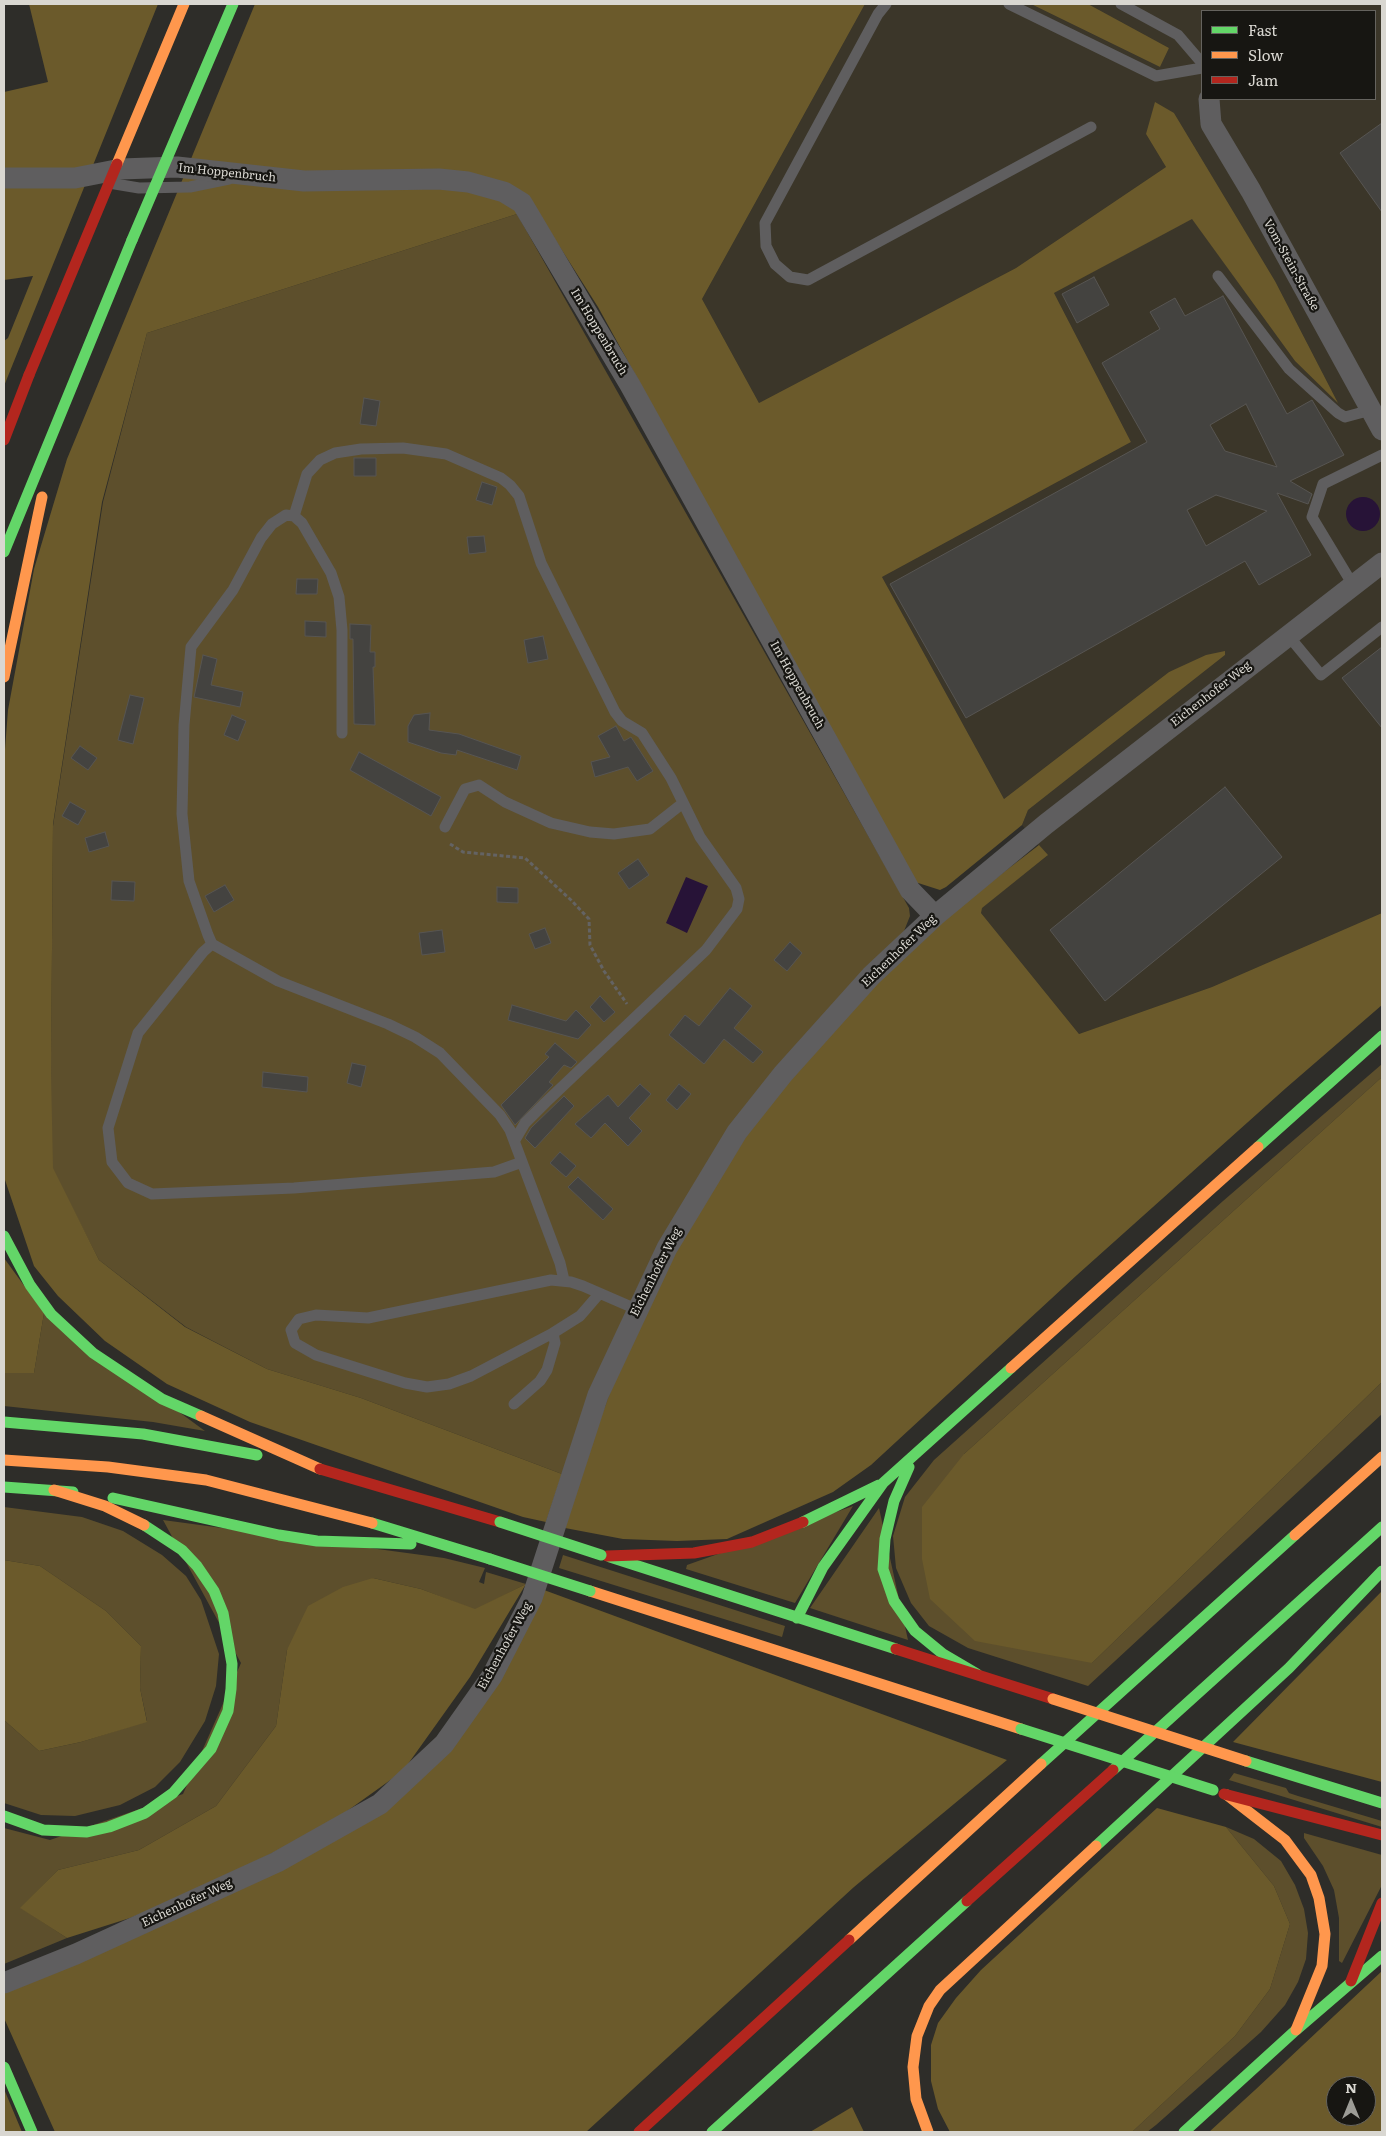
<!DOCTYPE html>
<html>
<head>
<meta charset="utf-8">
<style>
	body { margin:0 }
	#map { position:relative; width:1386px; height:2136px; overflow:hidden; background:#2e2d29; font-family:Literata,serif }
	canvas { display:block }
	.frame { position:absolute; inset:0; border:5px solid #d9d7d1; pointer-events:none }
	.legend { position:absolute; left:1201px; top:10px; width:175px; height:90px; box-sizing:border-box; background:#171612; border:1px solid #65635e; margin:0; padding:6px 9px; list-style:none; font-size:15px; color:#d9d7d1 }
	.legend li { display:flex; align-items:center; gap:10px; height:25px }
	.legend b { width:25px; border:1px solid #65635e }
	.north { position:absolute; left:1326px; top:2076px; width:50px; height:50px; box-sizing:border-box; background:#171612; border:1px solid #65635e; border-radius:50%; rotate:0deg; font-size:14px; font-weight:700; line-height:20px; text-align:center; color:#d9d7d1 }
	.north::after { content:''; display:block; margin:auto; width:18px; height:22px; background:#9d9c96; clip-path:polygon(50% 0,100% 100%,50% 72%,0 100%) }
</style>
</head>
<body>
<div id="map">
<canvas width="1386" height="2136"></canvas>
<div class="frame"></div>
<ul class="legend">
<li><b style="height:6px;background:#63d668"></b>Fast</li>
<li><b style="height:6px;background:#ff974d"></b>Slow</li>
<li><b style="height:6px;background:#b3261e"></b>Jam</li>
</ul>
<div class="north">N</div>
</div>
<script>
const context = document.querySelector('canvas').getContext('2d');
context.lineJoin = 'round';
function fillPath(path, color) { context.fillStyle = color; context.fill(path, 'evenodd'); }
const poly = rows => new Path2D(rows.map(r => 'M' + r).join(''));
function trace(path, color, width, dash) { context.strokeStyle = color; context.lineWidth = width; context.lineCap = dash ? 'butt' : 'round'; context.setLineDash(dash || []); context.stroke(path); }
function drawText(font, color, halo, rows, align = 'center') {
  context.font = font + ' Literata,serif'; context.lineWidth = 4.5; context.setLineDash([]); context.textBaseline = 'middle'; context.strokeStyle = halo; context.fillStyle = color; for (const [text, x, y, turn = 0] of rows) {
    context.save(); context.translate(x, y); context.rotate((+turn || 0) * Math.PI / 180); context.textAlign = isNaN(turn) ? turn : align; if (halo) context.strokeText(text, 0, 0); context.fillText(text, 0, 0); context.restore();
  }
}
fillPath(poly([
	[865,4,1031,4,1160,67,1169,48,1088,4,1382,4,1382,913,1212,987,1079,1034,981,913,981,908,1047,856,1022,825,1028,810,1225,655,1169,672,1004,799,882,577,1131,442,1054,293,1192,218,1295,361,1337,401,1275,281,1174,113,1146,134,1166,167,1016,268,759,403,702,299],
	[1202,11,1375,11,1375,99,1202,99]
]), '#3b3629');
fillPath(poly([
	[517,214,909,908,910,916,904,931,562,1474,361,1398,267,1369,186,1327,99,1260,50,1165,53,826,103,502,147,333],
	[1382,1064,1382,1077,964,1454,1092,1663,1382,1382,1382,1414,1088,1686,968,1648,929,1626,911,1603,896,1568,893,1536,905,1497,934,1460,1223,1201],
	[44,1313,205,1431,153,1422,4,1406,4,1373,34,1373],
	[853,1506,795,1603,686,1569,687,1565],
	[4,1507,82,1517,123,1531,162,1555,186,1576,201,1600,219,1654,216,1686,205,1721,180,1762,155,1787,120,1805,75,1816,41,1815,4,1803,4,1720,39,1751,81,1742,147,1721,140,1688,141,1646,106,1611,40,1566,4,1560],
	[879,1508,908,1640,810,1608],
	[163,1520,444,1558,485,1568,479,1582,484,1584,486,1572,526,1584,475,1610,421,1589,373,1578,287,1650,276,1726,216,1806,139,1850,58,1870,21,1908,67,1938,4,1964,4,1828,50,1840,183,1794,241,1663],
	[563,1555,785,1626,782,1637,559,1568],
	[1234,1773,1286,1788,1289,1793,1298,1796,1382,1821,1382,1827,1229,1780],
	[1226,1827,1254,1839,1281,1861,1295,1885,1304,1909,1308,1933,1306,1959,1298,1982,1285,2005,1261,2032,1156,2125,1147,2132,1132,2132,1235,2036,1270,1989,1290,1924,1274,1886],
	[1304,1833,1382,1855,1382,1885,1342,1963,1339,1961,1339,1918,1334,1890,1323,1866,1304,1838]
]), '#5d4f2c');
fillPath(poly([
	[29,4,158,4,4,386,4,341,8,338,33,276,4,280,4,92,48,82],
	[255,4,865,4,702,299,759,403,1016,268,1166,167,1146,134,1155,102,1174,113,1275,281,1338,403,1295,361,1192,219,1054,293,1131,442,882,577,1004,799,1169,672,1206,655,1225,651,1225,655,1028,810,1022,825,946,887,940,890,915,882,598,307,530,200,517,214,147,333,102,502,53,824,51,1074,53,1168,99,1260,185,1327,267,1369,361,1398,562,1474,546,1522,523,1517,250,1422,167,1384,105,1341,58,1296,34,1266,4,1177,4,762,8,710,34,569,67,459],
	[1031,4,1088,4,1169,48,1160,67],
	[1039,845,1048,855,982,908,981,913,1079,1034,1212,987,1382,913,1382,1005,1286,1088,1077,1275,871,1465,833,1492,727,1539,677,1541,623,1539,565,1528,600,1419,615,1381,674,1252,746,1137,773,1100,881,978,965,902],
	[1382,1077,1382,1382,1092,1663,975,1641,930,1599,922,1559,922,1507,964,1454],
	[4,1258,44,1313,34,1373,4,1373],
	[4,1560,40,1566,106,1611,141,1646,140,1688,147,1722,81,1742,39,1751,4,1720],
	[373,1578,421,1589,475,1609,526,1584,470,1677,403,1771,329,1824,202,1889,130,1918,67,1938,20,1908,58,1870,139,1850,216,1806,276,1726,287,1650,308,1606,343,1587],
	[544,1590,1007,1760,854,1887,586,2132,55,2132,4,2018,4,1991,386,1810],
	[1382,1591,1382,1782,1233,1742],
	[1157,1808,1226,1827,1274,1886,1290,1924,1270,1989,1235,2036,1132,2132,950,2132,938,2109,931,2081,931,2045,938,2023,956,1998,981,1970],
	[1382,1971,1382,2132,1209,2132,1255,2090],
	[1336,2086,1366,2086,1366,2116,1336,2116],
	[4,2089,22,2132,4,2132],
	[852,2107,864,2132,810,2132]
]), '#6b5a2b');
fillPath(poly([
	'1346 514a17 17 0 1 1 34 0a17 17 0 1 1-34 0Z',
	[686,877,708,886,687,933,666,923]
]), '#271337');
const building = poly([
	[1382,123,1382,212,1340,153,1382,123],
	[1094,277,1109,305,1077,323,1062,294,1094,277],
	[1223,296,1287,414,1312,400,1344,455,1290,481,1312,494,1308,504,1277,493,1311,555,1259,585,1245,561,966,718,890,584,1147,442,1102,363,1160,329,1150,312,1175,298,1185,316,1223,296],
	[1246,404,1277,467,1225,451,1210,425,1246,404],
	[1216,495,1267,511,1206,546,1187,510,1216,495],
	[364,398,380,401,376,426,360,424,364,398],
	[354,458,376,458,376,476,354,476,354,458],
	[482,482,497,487,492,505,476,500,482,482],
	[484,536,486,552,469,554,467,537,484,536],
	[297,579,318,579,317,594,296,594,297,579],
	[305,621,326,622,326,637,305,636,305,621],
	[350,624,371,625,370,652,375,652,375,667,373,667,375,725,354,724,353,639,350,639,350,624],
	[543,636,548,659,528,663,524,640,543,636],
	[1382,647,1382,728,1342,678,1382,647],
	[203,655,217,659,211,685,243,692,240,707,194,697,203,655],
	[130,695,144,698,133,744,118,740,130,695],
	[430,713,429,730,459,734,521,756,517,770,457,750,456,755,441,753,408,742,408,726,414,715,430,713],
	[232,715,246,721,238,741,224,735,232,715],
	[616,726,624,741,631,737,653,771,637,781,628,767,595,777,591,762,610,757,598,736,616,726],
	[80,746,97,758,88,770,71,758,80,746],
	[359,752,441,797,431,816,350,770,359,752],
	[1225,787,1282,857,1105,1001,1050,930,1225,787],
	[70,802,86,811,78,825,62,816,70,802],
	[105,832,109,846,89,852,85,838,105,832],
	[638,859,649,875,629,889,618,873,638,859],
	[112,881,135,882,134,901,111,900,112,881],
	[225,885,234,900,214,912,205,896,225,885],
	[497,887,518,888,518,903,497,902,497,887],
	[545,928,551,943,535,949,529,934,545,928],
	[442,930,445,952,422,955,419,933,442,930],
	[790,942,802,953,787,971,774,960,790,942],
	[730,988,752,1006,734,1028,763,1052,753,1063,724,1039,704,1064,669,1035,685,1015,699,1026,730,988],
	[600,996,615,1012,604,1022,590,1007,600,996],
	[512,1005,566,1021,576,1010,591,1025,578,1039,508,1020,512,1005],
	[555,1043,577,1062,571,1068,564,1065,549,1082,553,1085,515,1125,501,1105,549,1057,545,1054,555,1043],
	[352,1063,366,1066,361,1087,347,1083,352,1063],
	[263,1072,308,1077,307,1092,262,1087,263,1072],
	[640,1084,651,1094,629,1118,642,1131,628,1146,605,1123,591,1138,575,1124,608,1095,618,1107,640,1084],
	[679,1084,691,1094,677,1110,666,1100,679,1084],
	[564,1096,574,1106,535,1148,525,1138,531,1128,564,1096],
	[560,1152,576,1166,566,1177,550,1163,560,1152],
	[578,1177,613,1209,603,1220,568,1187,578,1177]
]);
fillPath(building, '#444340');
trace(building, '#575552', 1);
trace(poly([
	[450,844,463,852,525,858,571,900,589,919,590,945,604,971,627,1004]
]), '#646363', 3, [4, 2.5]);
trace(poly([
	[886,4,878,14,765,223,766,246,775,264,790,277,808,280,1091,127],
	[1009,4,1156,76,1202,68],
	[1121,4,1178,35,1202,63],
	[109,183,139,188,190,187,229,179],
	[1218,276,1289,369,1338,413,1345,417,1371,410],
	[294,516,307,474,320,460,335,453,361,449,403,448,446,454,501,478,510,485,519,496,541,563,615,712,622,721,642,733,671,778,700,837,736,888,739,899,737,909,706,950,545,1103,525,1123,515,1140],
	[1353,585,1312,517,1323,484,1382,455],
	[1287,634,1321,675,1382,627],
	[342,733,342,630,339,597,331,573,302,523,294,516,286,515,272,524,261,538,233,590,191,647,184,725,182,814,189,881,208,935,212,944,278,981,388,1024,415,1037,440,1053,500,1115,510,1130,560,1263,564,1280],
	[445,827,465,789,479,785,505,802,551,823,590,832,614,834,650,829,683,803],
	[212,944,203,952,138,1033,108,1128,112,1162,128,1183,152,1194,294,1188,494,1172,522,1162],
	[599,1294,580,1316,553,1333,471,1376,449,1384,427,1387,405,1383,316,1355,295,1343,291,1330,299,1319,316,1315,368,1318,551,1280,571,1282,583,1286,636,1309],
	[514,1404,540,1381,547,1370,555,1343,553,1333]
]), '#5f5e5f', 11);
trace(poly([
	[1209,99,1211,124,1251,191,1382,430],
	[4,178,75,178,121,169,177,167,304,181,439,179,468,182,504,192,522,203,630,385,910,890,935,916],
	[4,1983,76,1954,277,1862,380,1804,444,1744,492,1676,532,1598,598,1395,667,1248,737,1132,783,1074,871,976,935,916,1046,824,1382,563]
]), '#5f5e5f', 21);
trace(poly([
	[4,552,132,240],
	[1258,1147,1382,1036],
	[4,1236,30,1285,51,1314,93,1353,162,1399,201,1416],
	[4,1422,143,1434,257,1455],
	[909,1467,894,1501,885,1539,883,1569,894,1601,915,1631,943,1654,977,1674],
	[4,1487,73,1492],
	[113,1498,279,1535,317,1541,411,1544],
	[803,1522,879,1485],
	[372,1523,490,1559],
	[610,1557,896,1649],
	[797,1618,823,1567,883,1483,1011,1368],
	[1246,1761,1382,1803],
	[1041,1764,1295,1535],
	[1113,1770,1382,1527],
	[4,1816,43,1830,87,1832,109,1827,145,1813,173,1793,211,1749,228,1711,231,1689,232,1664,223,1613,214,1591,197,1566,182,1550,144,1525],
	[1096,1846,1289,1668,1382,1571],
	[4,2067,32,2132],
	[712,2132,967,1901],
	[1184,2132,1296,2030,1382,1956]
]), '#63d668', 11);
trace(poly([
	[4,677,42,497],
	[1011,1368,1258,1147],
	[201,1416,320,1469],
	[4,1460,108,1467,206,1480,372,1523],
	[54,1490,105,1506,144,1525],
	[1295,1535,1382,1457],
	[590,1591,1021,1729],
	[1227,1795,1285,1840,1311,1875,1319,1898,1325,1934,1322,1966,1296,2030],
	[849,1940,1041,1764],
	[928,2132,916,2099,913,2067,917,2036,929,2006,940,1990,1096,1846]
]), '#ff974d', 11);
trace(poly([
	[4,440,29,375],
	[320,1469,500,1522],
	[607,1556,694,1553,752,1542,803,1522],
	[896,1649,1053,1699],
	[1224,1794,1382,1835],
	[967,1901,1113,1770],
	[1351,1981,1382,1903],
	[639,2132,849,1940]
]), '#b3261e', 11);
trace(poly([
	[132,240,233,4],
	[500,1522,601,1555],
	[490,1559,590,1591],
	[1021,1729,1213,1790]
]), '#63d668', 11);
trace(poly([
	[117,164,184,4],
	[1053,1699,1246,1761]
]), '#ff974d', 11);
trace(poly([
	[29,375,117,164]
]), '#b3261e', 11);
drawText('12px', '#d9d7d1', '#171612', [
	["Im Hoppenbruch",227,173,6],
	["Vom-Stein-Straße",1291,265,61],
	["Im Hoppenbruch",599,332,59],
	["Im Hoppenbruch",797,685,61],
	["Eichenhofer Weg",1211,694,-38],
	["Eichenhofer Weg",899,951,-44],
	["Eichenhofer Weg",656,1272,-63],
	["Eichenhofer Weg",505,1646,-61],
	["Eichenhofer Weg",187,1903,-25]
]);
</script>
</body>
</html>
